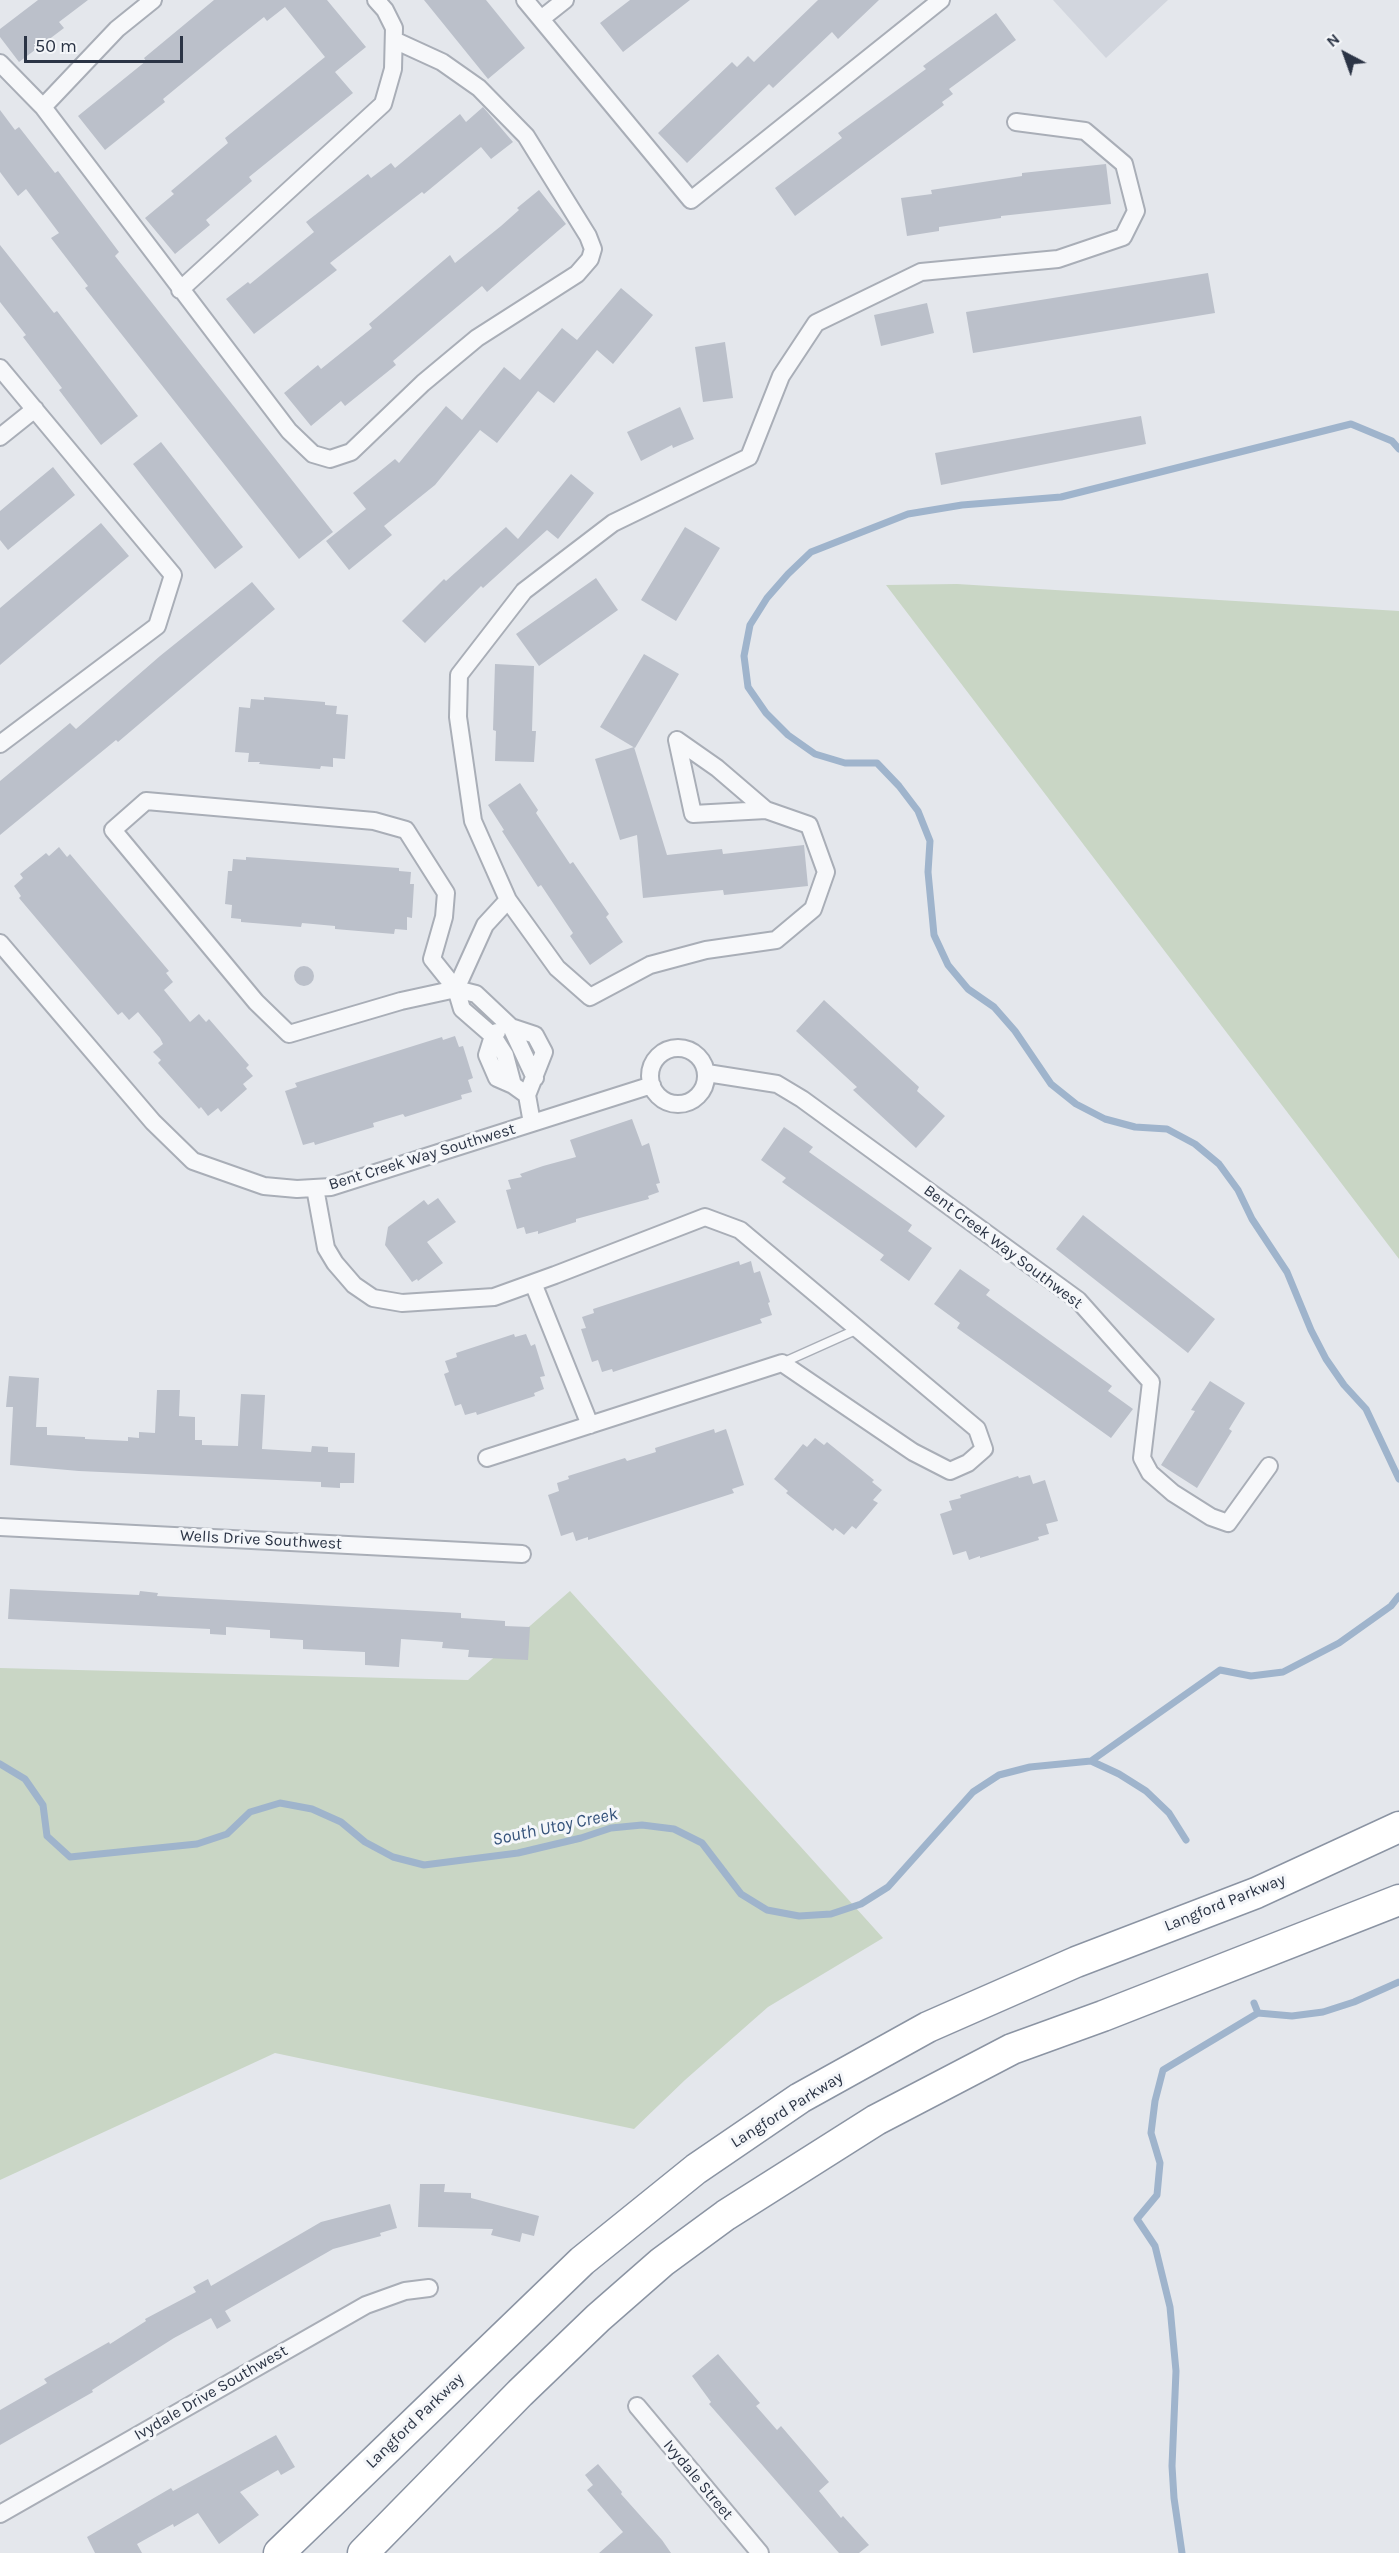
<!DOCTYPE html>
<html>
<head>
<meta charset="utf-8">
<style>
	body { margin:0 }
	#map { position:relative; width:1399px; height:2553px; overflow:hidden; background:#e4e7ec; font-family:Karla,sans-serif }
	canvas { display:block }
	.north { position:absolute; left:1315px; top:24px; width:60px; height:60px; -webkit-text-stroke:4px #f4f6f9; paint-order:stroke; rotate:319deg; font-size:16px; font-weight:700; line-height:24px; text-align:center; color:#2b3445 }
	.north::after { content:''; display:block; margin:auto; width:21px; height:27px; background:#2b3445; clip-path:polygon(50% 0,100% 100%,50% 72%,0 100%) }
	.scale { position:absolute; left:24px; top:36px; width:159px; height:27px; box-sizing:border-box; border:3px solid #2b3445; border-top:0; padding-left:8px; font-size:18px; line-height:21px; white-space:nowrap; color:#2b3445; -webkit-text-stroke:4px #f4f6f9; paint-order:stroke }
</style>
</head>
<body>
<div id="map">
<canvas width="1399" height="2553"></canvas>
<div class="north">N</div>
<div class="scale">50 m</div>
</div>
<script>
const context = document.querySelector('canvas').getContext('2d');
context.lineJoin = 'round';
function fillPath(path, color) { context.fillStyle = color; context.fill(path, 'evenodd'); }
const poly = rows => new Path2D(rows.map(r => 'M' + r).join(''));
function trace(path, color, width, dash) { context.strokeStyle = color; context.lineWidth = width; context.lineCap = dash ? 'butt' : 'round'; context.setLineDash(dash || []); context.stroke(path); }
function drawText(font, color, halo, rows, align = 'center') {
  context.font = font + ' Karla,sans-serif'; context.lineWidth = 6; context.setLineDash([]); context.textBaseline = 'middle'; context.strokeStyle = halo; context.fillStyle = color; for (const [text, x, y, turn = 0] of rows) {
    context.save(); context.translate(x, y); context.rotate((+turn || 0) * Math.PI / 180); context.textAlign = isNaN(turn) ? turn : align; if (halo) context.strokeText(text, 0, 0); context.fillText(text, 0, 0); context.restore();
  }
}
fillPath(poly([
	[1053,0,1168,0,1106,58]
]), '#d2d6de');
fillPath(poly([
	[957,584,1399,611,1399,1259,886,585],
	[570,1591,883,1938,768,2007,685,2080,634,2129,275,2053,0,2180,0,1668,468,1680]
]), '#c9d6c5');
trace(poly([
	[1399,449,1392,441,1351,424,1061,497,962,505,908,514,811,552,788,574,767,598,750,625,744,656,748,687,766,713,788,735,815,754,845,763,877,763,899,786,918,811,930,841,928,872,934,935,948,965,968,989,994,1007,1015,1031,1051,1084,1076,1104,1105,1119,1135,1127,1167,1129,1195,1144,1219,1164,1238,1190,1252,1219,1287,1272,1311,1330,1326,1359,1344,1385,1366,1409,1399,1479],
	[1091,1761,1220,1670,1251,1676,1283,1672,1339,1643,1391,1606,1399,1596],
	[0,1764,25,1779,43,1805,47,1836,70,1857,197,1844,227,1834,250,1812,280,1803,312,1809,341,1822,365,1842,393,1857,424,1865,518,1853,581,1838,611,1828,642,1825,674,1829,702,1843,741,1894,767,1910,799,1916,831,1914,861,1904,888,1887,973,1792,999,1775,1030,1767,1091,1761,1119,1774,1146,1791,1169,1813,1186,1840],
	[1254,2003,1258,2013],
	[1258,2013,1292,2016,1323,2012,1354,2002,1399,1982],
	[1182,2553,1174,2498,1172,2466,1176,2371,1170,2307,1155,2246,1137,2219,1157,2195,1160,2163,1151,2133,1155,2101,1163,2070,1258,2013]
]), '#9fb4cc', 7);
fillPath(poly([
	[38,0,88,0,59,22,64,28,19,62,0,37,0,29],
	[214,0,327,0,366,47,335,72,353,93,249,177,252,181,206,220,210,225,175,254,145,218,174,194,171,191,228,143,225,138,325,57,285,7,267,21,264,17,225,48,163,99,165,102,105,150,78,116,146,61,144,58],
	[424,0,486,0,525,48,488,79],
	[630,0,690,0,623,52,600,23],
	[818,0,879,0,838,39,832,32,773,88,769,84,687,163,658,133,732,62,737,67,748,56,754,62],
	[996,13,1016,40,949,89,953,94,942,102,944,105,795,216,775,188,842,138,838,133,926,69,923,66],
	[483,107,513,142,491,159,481,147,424,194,422,192,330,263,337,270,254,334,226,299,248,282,250,284,314,232,306,222,368,174,371,178,391,163,395,168,460,114,466,122],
	[0,110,15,130,19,127,55,173,58,171,119,252,115,256,333,532,299,559,85,288,88,286,51,238,59,233,26,189,18,196,0,172],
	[1106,164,1111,204,1001,216,1001,218,939,227,939,231,907,236,901,198,932,194,931,190,1022,176,1022,173],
	[539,190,566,224,487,292,482,286,439,322,393,361,396,365,345,406,341,401,311,426,284,393,318,365,321,369,372,328,369,324,450,255,455,263,501,226,519,210,517,208],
	[0,245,54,313,57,311,138,416,101,445,59,390,62,388,23,337,26,335,0,302],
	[1208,273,1215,313,973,353,966,312],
	[621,288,653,315,613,364,597,350,554,403,538,391,497,443,480,430,435,485,384,526,392,535,349,570,326,541,366,509,353,493,395,459,399,463,446,406,462,420,504,367,520,380,562,328,577,340],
	[927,303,934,333,881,346,874,315],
	[725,342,733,398,703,402,695,347],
	[680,407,694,439,673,448,672,445,641,461,627,432],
	[1141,416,1146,444,941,485,935,453],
	[161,442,243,547,215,569,133,464],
	[53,467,75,495,8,550,0,540,0,511],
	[571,474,594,493,558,539,547,530,483,588,481,586,425,643,402,621,444,579,446,581,506,527,518,539],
	[101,523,129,556,0,665,0,608],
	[685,527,720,548,676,621,641,600],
	[596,578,618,610,539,666,516,634],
	[252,582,275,609,118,742,116,740,0,835,0,781,70,723,76,729,160,656],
	[644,654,679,674,635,748,600,727],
	[495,664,534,666,532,731,536,731,534,762,495,761,496,731,493,730],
	[264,697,325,702,325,705,337,706,336,714,348,715,345,759,333,758,333,767,321,766,320,769,259,764,260,762,248,762,249,753,235,752,239,707,250,708,251,699,264,700],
	[634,747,667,855,722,849,723,854,804,845,808,886,724,895,723,890,643,898,637,835,620,840,595,759],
	[520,783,538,810,536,813,570,864,573,862,609,914,606,917,623,942,590,965,570,936,573,933,541,885,538,887,502,831,504,830,488,805],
	[59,847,67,857,70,854,169,971,166,973,173,982,164,990,190,1022,199,1014,206,1022,209,1019,249,1065,246,1068,253,1076,243,1084,247,1089,221,1112,218,1108,208,1116,201,1107,199,1109,158,1063,161,1060,153,1052,163,1044,160,1038,138,1012,129,1020,122,1012,118,1015,19,898,21,896,14,886,23,878,20,874,46,853,49,856],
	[246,857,399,868,399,871,411,872,410,884,414,884,412,918,407,917,407,930,395,929,394,934,335,929,335,926,302,923,301,927,241,922,241,919,231,918,232,905,225,904,228,871,232,871,233,859,246,860],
	'294 976a10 10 0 1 1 20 0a10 10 0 1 1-20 0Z',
	[824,1000,919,1087,917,1091,945,1116,916,1148,853,1090,857,1087,796,1031],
	[455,1036,459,1047,463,1046,473,1078,468,1080,472,1092,461,1095,462,1099,405,1117,403,1114,373,1123,374,1127,315,1145,314,1142,303,1145,285,1091,297,1087,295,1083,442,1037,443,1040],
	[632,1119,642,1146,649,1143,660,1183,656,1184,659,1192,648,1196,649,1199,576,1219,576,1222,538,1234,538,1231,526,1234,524,1227,517,1229,506,1190,511,1189,508,1180,522,1177,520,1174,543,1166,576,1157,570,1140],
	[784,1127,813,1147,809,1152,912,1225,908,1231,932,1248,909,1281,880,1260,884,1255,782,1182,786,1178,761,1160],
	[438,1198,456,1222,427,1242,443,1263,418,1281,417,1279,412,1282,385,1245,388,1227,424,1200,428,1205],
	[1083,1215,1215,1319,1188,1353,1056,1249],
	[739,1261,740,1265,751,1261,754,1273,760,1271,770,1302,768,1303,772,1315,760,1319,762,1323,613,1372,612,1369,602,1372,598,1360,592,1362,581,1329,586,1328,582,1317,594,1313,593,1309],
	[960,1269,990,1290,986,1295,1112,1386,1108,1391,1133,1409,1111,1438,957,1328,960,1323,934,1304],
	[514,1334,515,1337,526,1334,531,1346,535,1344,545,1376,540,1377,544,1389,534,1393,535,1396,477,1415,476,1412,465,1415,461,1404,455,1406,444,1374,449,1372,445,1361,457,1357,456,1353],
	[9,1376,39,1378,36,1427,47,1427,47,1435,85,1437,85,1439,128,1441,128,1437,139,1438,139,1432,155,1433,157,1390,180,1390,179,1416,195,1417,195,1440,202,1440,202,1445,238,1446,241,1394,265,1395,262,1449,311,1452,312,1446,328,1447,328,1452,355,1453,354,1483,340,1483,340,1488,321,1487,321,1482,79,1471,10,1465,13,1407,6,1407],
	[1210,1381,1245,1403,1229,1429,1232,1431,1197,1488,1161,1465,1195,1411,1191,1410],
	[714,1429,715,1433,726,1429,730,1441,744,1485,732,1489,734,1493,588,1540,588,1537,576,1541,573,1532,561,1536,548,1495,559,1491,557,1483,569,1479,568,1476,625,1458,627,1461,656,1452,655,1448],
	[815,1438,824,1445,827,1442,874,1480,872,1482,882,1490,873,1500,878,1503,856,1529,852,1526,844,1535,835,1528,833,1531,786,1493,788,1491,774,1479,803,1444,807,1447],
	[1030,1475,1033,1484,1045,1480,1058,1521,1046,1524,1049,1534,1038,1537,1039,1540,980,1558,980,1556,969,1560,966,1551,953,1555,940,1514,952,1510,949,1501,961,1498,960,1495,1018,1476,1019,1478],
	[10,1589,139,1595,140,1591,158,1593,157,1596,461,1613,461,1618,505,1621,505,1626,530,1627,528,1660,468,1657,469,1650,442,1648,443,1642,401,1639,399,1667,365,1665,365,1652,303,1649,303,1640,270,1638,270,1630,226,1627,226,1635,210,1634,210,1629,8,1619],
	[420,2184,445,2184,444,2192,471,2193,471,2198,539,2216,534,2236,522,2233,520,2242,491,2235,493,2229,418,2227],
	[390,2204,397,2228,380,2233,381,2236,333,2249,225,2311,231,2321,217,2329,211,2318,174,2338,92,2390,93,2392,0,2445,0,2410,47,2383,44,2379,109,2342,110,2344,146,2321,145,2319,196,2292,193,2287,208,2279,211,2286,321,2222],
	[718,2354,760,2403,756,2406,777,2430,781,2426,829,2482,819,2491,841,2518,843,2516,869,2545,859,2553,839,2553,709,2404,711,2402,692,2376],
	[276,2435,295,2467,281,2475,278,2470,240,2492,259,2515,219,2544,198,2513,174,2527,173,2524,137,2544,142,2553,95,2553,87,2537,171,2488,173,2491],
	[598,2464,622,2492,621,2494,662,2540,671,2553,599,2553,623,2532,587,2490,593,2485,585,2475]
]), '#bbc0ca');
const service = poly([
	[782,1363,858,1329]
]);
const minor = poly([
	[525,0,691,200,941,0],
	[541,19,565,0],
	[0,63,43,107,289,431,313,454,330,459,351,452,423,383,477,338,577,274,590,259,593,249,588,236,526,136,479,88,442,62,394,40],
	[43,107,117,29,153,0],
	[180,290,383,104,393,69,394,28,385,10,376,0],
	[0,368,173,575,157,626,0,744],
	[0,437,35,409],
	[677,740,717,768,766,810],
	[508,900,557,968,590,997,650,965,706,950,776,940,813,909,826,872,809,825,766,810,693,814,677,740],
	[0,943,153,1122,193,1161,264,1186,297,1189,331,1187,652,1085],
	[456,989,485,925,508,900,473,821,458,717,459,675,524,591,613,523,749,457,781,376,816,323,921,272,1058,259,1123,237,1136,211,1124,164,1085,131,1016,122],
	[511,1027,535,1078],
	[497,1032,493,1036,505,1055,513,1085],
	'650 1076a28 28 0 1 1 56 0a28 28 0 1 1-56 0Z',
	[707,1073,777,1084,802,1099,1078,1300,1151,1382,1142,1458,1150,1473,1173,1493,1211,1517,1228,1523,1269,1466],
	[527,1095,513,1085,497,1078,487,1055,493,1036,462,1009,456,989,432,959,444,917,446,893,406,830,374,821,146,801,113,830,256,1002,289,1034,401,1001,456,989,476,994,511,1027,535,1035,544,1052,527,1095,532,1123],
	[315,1188,326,1248,335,1263,354,1285,373,1298,402,1303,494,1297,555,1275,705,1217,740,1230,977,1429,984,1449,968,1463,950,1471,913,1452,782,1363,487,1458],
	[533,1283,590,1425],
	[0,1527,522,1554],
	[637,2406,760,2553],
	[0,2514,366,2305,405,2291,429,2288]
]);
const motorway = poly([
	[279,2553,582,2261,696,2169,800,2098,928,2027,1076,1962,1256,1893,1399,1827],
	[363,2553,520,2393,598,2318,662,2262,726,2215,876,2120,1012,2049,1103,2016,1399,1900]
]);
trace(service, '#a9aeb7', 11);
trace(minor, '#a9aeb7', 20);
trace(motorway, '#8b94a3', 33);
trace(service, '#f7f8fa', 8);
trace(minor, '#f7f8fa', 16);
trace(motorway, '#fff', 30);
drawText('16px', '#2b3445', '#f4f6f9', [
	["Bent Creek Way Southwest",422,1157,-17],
	["Bent Creek Way Southwest",1003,1247,37],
	["Wells Drive Southwest",261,1540,3],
	["Langford Parkway",1225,1903,-22],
	["Langford Parkway",787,2110,-32],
	["Ivydale Drive Southwest",211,2393,-30],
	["Langford Parkway",415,2421,-44],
	["Ivydale Street",698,2480,50]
]);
drawText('italic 18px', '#34527a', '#f4f6f9', [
	["South Utoy Creek",555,1827,-12]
]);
</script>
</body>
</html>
